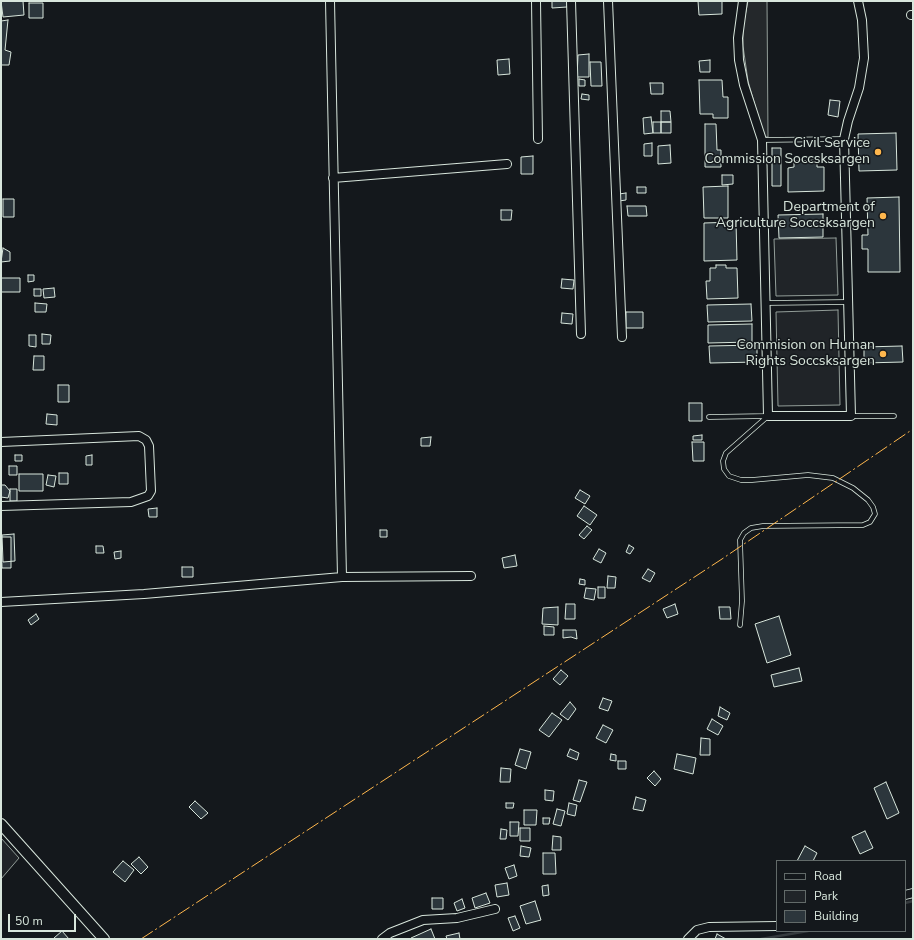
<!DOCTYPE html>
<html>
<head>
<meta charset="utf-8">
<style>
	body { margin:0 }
	#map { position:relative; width:914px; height:940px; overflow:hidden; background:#14181c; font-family:"Nunito Sans",sans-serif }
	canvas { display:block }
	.frame { position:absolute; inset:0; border:2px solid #d8e6dc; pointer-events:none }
	.legend { position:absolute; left:776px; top:860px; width:130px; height:72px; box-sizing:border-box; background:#14181c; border:1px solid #626a69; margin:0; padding:5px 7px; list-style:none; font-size:12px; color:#d8e6dc }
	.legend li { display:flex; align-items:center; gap:8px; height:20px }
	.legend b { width:20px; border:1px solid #626a69 }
	.scale { position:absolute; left:8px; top:914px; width:68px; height:18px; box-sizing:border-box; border:2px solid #d8e6dc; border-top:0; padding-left:5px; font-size:12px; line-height:14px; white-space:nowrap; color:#d8e6dc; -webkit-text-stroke:3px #14181c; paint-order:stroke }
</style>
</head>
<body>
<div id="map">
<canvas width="914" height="940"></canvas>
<div class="frame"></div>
<ul class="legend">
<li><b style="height:5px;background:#14181c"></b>Road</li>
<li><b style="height:11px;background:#202428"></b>Park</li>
<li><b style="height:11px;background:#2c363c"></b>Building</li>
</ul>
<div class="scale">50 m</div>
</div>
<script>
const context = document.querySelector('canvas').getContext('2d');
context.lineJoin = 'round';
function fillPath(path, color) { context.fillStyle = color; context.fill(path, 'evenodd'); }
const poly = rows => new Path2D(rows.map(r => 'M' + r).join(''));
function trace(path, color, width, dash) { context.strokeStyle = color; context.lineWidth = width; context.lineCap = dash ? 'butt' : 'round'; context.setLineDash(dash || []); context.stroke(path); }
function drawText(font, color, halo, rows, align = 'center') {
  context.font = font + ' "Nunito Sans",sans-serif'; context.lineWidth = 3; context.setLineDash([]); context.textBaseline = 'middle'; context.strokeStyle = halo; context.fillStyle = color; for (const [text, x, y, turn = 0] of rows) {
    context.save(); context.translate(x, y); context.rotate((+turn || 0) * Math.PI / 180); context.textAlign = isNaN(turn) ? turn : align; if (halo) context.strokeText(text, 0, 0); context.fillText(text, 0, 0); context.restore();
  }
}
const green = poly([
	[836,238,838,295,776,296,774,239,836,238],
	[838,310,840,405,778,406,776,312,838,310],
	[1,838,19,858,1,879,1,838]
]);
fillPath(green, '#202428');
trace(green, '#939e99', 1);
const parking = poly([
	[748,1,767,1,768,137,764,137,748,81,743,46,743,26,748,1]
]);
fillPath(parking, '#24282b');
trace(parking, '#939e99', 1);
trace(poly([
	[905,903,913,901],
	[761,939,808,931]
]), '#363b3e', 2.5);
const building = poly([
	[1,1,23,1,24,15,3,17,1,1],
	[552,1,567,1,567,7,552,8,552,1],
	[698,1,722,1,722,14,699,15,698,1],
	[29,3,43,3,43,18,29,18,29,3],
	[8,20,5,50,11,52,9,65,1,65,1,21,8,20],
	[589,54,589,77,577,77,578,55,589,54],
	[509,59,510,74,498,75,497,60,509,59],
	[710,60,710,72,700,72,699,61,710,60],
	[590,62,601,62,602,86,591,86,590,62],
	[579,79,585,80,585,86,579,86,579,79],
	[699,80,722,80,723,97,728,97,728,118,713,118,713,114,700,114,699,80],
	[650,83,663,83,663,94,651,94,650,83],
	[582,94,589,95,589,100,581,99,582,94],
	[830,100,840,101,838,117,828,115,830,100],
	[661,111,670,111,671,122,661,122,661,111],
	[651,117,653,133,644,134,643,118,651,117],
	[653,122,661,122,661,133,653,133,653,122],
	[661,122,671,122,671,133,661,133,661,122],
	[705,124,716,124,717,150,721,150,721,167,705,167,705,124],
	[896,133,897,170,859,171,858,134,896,133],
	[652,143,652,156,644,156,644,144,652,143],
	[670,145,671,163,658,164,658,146,670,145],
	[772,148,781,148,781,186,772,186,772,148],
	[533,156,533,174,521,174,521,157,533,156],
	[817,160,817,167,824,167,824,191,788,192,788,168,794,167,794,161,817,160],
	[722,175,733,175,733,184,722,185,722,175],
	[728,186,728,218,704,218,703,187,728,186],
	[637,187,646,187,646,193,637,193,637,187],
	[626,193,626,200,619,201,619,194,626,193],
	[899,197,900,272,868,272,868,249,862,249,862,235,868,235,867,198,899,197],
	[3,199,14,199,14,217,3,217,3,199],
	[627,206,646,206,647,216,628,216,627,206],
	[501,210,512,210,511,220,501,220,501,210],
	[823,214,823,237,779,238,778,215,823,214],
	[736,222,737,260,704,261,704,223,736,222],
	[3,248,10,252,10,261,1,262,3,248],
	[716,265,726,265,726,268,737,268,738,298,707,299,706,281,710,281,710,268,716,268,716,265],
	[28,275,34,275,34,281,28,282,28,275],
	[1,278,20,278,20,292,1,292,1,278],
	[562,279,574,280,573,289,561,288,562,279],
	[54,288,55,297,44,298,43,289,54,288],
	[34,289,41,289,41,296,34,296,34,289],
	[35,303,47,304,46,312,35,312,35,303],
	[751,304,752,321,708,322,707,305,751,304],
	[626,312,643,312,643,328,626,328,626,312],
	[562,313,573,314,572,324,561,323,562,313],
	[752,324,752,342,708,343,708,325,752,324],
	[42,334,51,335,50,344,42,344,42,334],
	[29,335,36,335,36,347,29,346,29,335],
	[757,345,757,362,710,363,709,346,757,345],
	[902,346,903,362,864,363,864,347,902,346],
	[34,356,44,356,44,370,33,370,34,356],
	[58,385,69,385,69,402,58,402,58,385],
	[689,403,702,403,702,421,689,421,689,403],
	[47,414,57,415,57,425,46,424,47,414],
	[702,435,702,440,693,440,693,436,702,435],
	[431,437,430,446,421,446,421,438,431,437],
	[692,442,704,442,704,461,693,461,692,442],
	[15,455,22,455,22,461,15,461,15,455],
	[92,455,92,465,86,465,86,456,92,455],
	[9,466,17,466,17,475,9,475,9,466],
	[59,473,68,473,68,484,59,484,59,473],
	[19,474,43,474,43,491,19,491,19,474],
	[48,475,56,476,54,487,46,485,48,475],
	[1,485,5,485,10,491,8,498,1,497,1,485],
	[10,489,17,489,17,501,10,501,10,489],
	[580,490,590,496,585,504,575,498,580,490],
	[584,506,597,515,590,525,577,516,584,506],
	[157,508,157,517,149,517,148,509,157,508],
	[587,526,592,530,584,539,579,535,587,526],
	[380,530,387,530,387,537,380,537,380,530],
	[14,534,15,561,3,562,2,535,14,534],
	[1,537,11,537,11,568,2,568,1,537],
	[629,545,634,548,630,554,626,552,629,545],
	[96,546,103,546,104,553,96,553,96,546],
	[599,549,606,553,601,563,593,559,599,549],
	[121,551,121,558,115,559,114,552,121,551],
	[515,555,517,566,504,568,502,558,515,555],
	[182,567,193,567,193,577,182,577,182,567],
	[648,569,655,573,650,582,642,578,648,569],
	[608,576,616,577,615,588,607,588,608,576],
	[580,579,585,580,585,585,579,584,580,579],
	[598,587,605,587,605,598,598,598,598,587],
	[586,588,596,589,594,600,584,598,586,588],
	[566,604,575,604,575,619,565,619,566,604],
	[675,604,678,614,667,618,663,609,675,604],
	[558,607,558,625,542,624,543,608,558,607],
	[719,607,730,607,731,619,720,619,719,607],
	[36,614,39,619,31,625,28,620,36,614],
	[779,616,791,655,767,663,755,624,779,616],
	[544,626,554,627,554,635,544,635,544,626],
	[563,630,576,630,577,639,571,637,563,638,563,630],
	[799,668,802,681,774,687,771,675,799,668],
	[561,670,568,676,560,685,553,679,561,670],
	[603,698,612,701,608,711,599,708,603,698],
	[570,702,576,709,568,720,560,714,570,702],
	[720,707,730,713,727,720,718,716,720,707],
	[552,713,562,720,549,737,539,730,552,713],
	[712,719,723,726,718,735,707,729,712,719],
	[603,725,613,730,606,743,596,738,603,725],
	[701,738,710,739,710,755,700,755,701,738],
	[520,749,531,752,526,769,515,765,520,749],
	[570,749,579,753,577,760,567,756,570,749],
	[611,754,616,755,616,761,610,760,611,754],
	[677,754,696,758,693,774,674,769,677,754],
	[618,761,626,761,626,769,618,769,618,761],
	[501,768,511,769,510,782,500,782,501,768],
	[654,771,661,779,655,786,647,778,654,771],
	[579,780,587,782,580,802,573,800,579,780],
	[886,782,899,813,887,819,874,788,886,782],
	[545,790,554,791,553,801,545,800,545,790],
	[636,797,646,800,643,811,633,809,636,797],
	[195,801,208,813,201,819,189,807,195,801],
	[506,803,514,803,513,808,506,808,506,803],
	[569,803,577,805,575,816,567,814,569,803],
	[557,809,565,811,561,826,553,824,557,809],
	[524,810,537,810,536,825,524,825,524,810],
	[543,818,550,818,549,824,543,824,543,818],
	[510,822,519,822,518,836,510,836,510,822],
	[520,828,530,828,530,841,520,841,520,828],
	[501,829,507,830,506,839,500,839,501,829],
	[865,831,873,848,860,854,852,837,865,831],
	[553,836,561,837,561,850,552,850,553,836],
	[521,846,531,848,529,857,520,856,521,846],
	[805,846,817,853,813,861,797,861,805,846],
	[543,853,555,853,556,874,543,874,543,853],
	[139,857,148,867,141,874,131,864,139,857],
	[123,861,134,870,125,882,113,872,123,861],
	[514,865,517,876,509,879,505,868,514,865],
	[507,883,509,895,497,897,495,885,507,883],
	[548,885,549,895,543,896,542,886,548,885],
	[486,893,490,903,475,908,472,898,486,893],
	[432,898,443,898,443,909,432,909,432,898],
	[462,899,465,908,457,911,454,903,462,899],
	[535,901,541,920,526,924,520,906,535,901],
	[515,916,520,928,513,931,508,918,515,916],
	[431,929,435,939,412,939,411,938,431,929],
	[62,931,69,939,54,939,54,938,62,931],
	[459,933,460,939,447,939,446,936,459,933],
	[717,934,726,939,715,939,717,934]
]);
fillPath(building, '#2c363c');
trace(building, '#d8e6dc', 1);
const service = poly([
	[762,140,844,139],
	[765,303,848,302],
	[851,416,894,416],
	[709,417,768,416],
	[740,625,742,601,740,540,744,533,751,528,763,526,863,525,870,522,875,514,873,507,868,500,853,488,833,478,808,475,752,480,741,480,729,476,724,469,723,461,726,453,768,416]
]);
const minor = poly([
	[330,1,342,577],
	[536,1,538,139],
	[571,1,581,334],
	[608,1,622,337],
	[743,1,738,38,739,60,744,85,762,140,768,416,851,416,844,139,848,121,859,88,864,58,862,20,858,1],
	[911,15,913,15],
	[333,178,507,164],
	[1,442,139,436,146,440,149,446,151,491,148,496,131,502,1,506],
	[1,602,144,594,342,577,471,576],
	[905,895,913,893],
	[382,939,390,933,423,920,457,918,495,909],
	[688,939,697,930,709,927,777,926]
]);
const tertiary = poly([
	[1,824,104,939]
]);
trace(service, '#d8e6dc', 5.5);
trace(minor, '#d8e6dc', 10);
trace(tertiary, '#d8e6dc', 12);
trace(service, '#14181c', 4);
trace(minor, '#14181c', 8);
trace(tertiary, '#14181c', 10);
trace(poly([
	[141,939,722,559,913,429]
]), '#ffb74d', 1, [14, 3, 2, 3]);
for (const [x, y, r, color] of [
	[878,152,4,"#ffb74d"],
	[883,216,4,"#ffb74d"],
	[883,354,4,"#ffb74d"]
]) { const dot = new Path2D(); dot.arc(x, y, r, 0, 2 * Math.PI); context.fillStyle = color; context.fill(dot); trace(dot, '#14181c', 1.5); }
drawText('14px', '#d8e6dc', '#14181c', [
	["Civil Service",870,144],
	["Commission Soccsksargen",870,160],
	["Department of",875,208],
	["Agriculture Soccsksargen",875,224],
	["Commision on Human",875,346],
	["Rights Soccsksargen",875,362]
], 'right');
</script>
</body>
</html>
